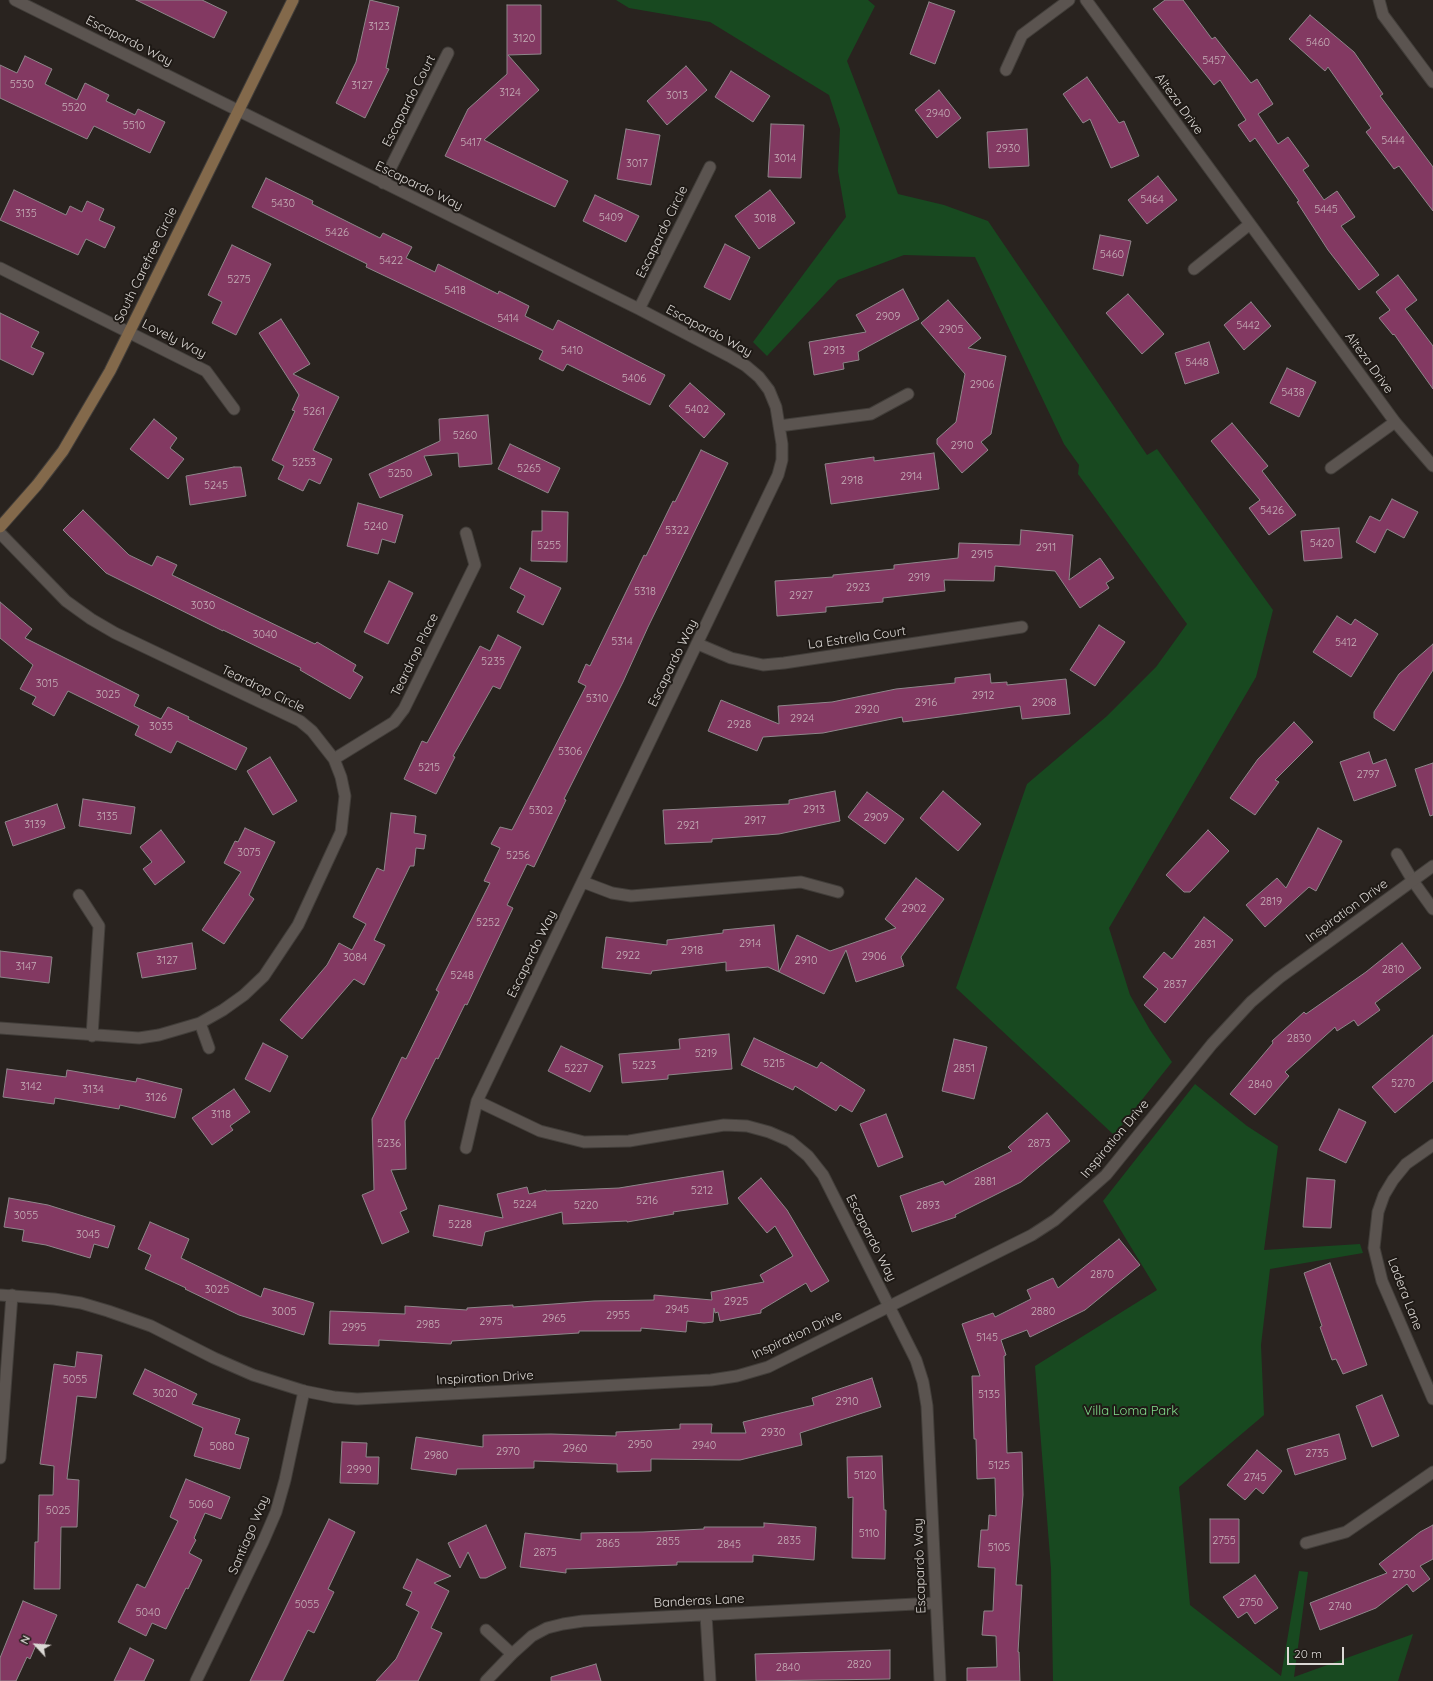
<!DOCTYPE html>
<html>
<head>
<meta charset="utf-8">
<style>
	body { margin:0 }
	#map { position:relative; width:1433px; height:1681px; overflow:hidden; background:#29231f; font-family:Quicksand,sans-serif }
	canvas { display:block }
	.north { position:absolute; left:16px; top:1625px; width:40px; height:40px; -webkit-text-stroke:3px #1f1a16; paint-order:stroke; rotate:296deg; font-size:11px; font-weight:700; line-height:16px; text-align:center; color:#dcd8d5 }
	.north::after { content:''; display:block; margin:auto; width:14px; height:18px; background:#dcd8d5; clip-path:polygon(50% 0,100% 100%,50% 72%,0 100%) }
	.scale { position:absolute; left:1287px; top:1647px; width:57px; height:18px; box-sizing:border-box; border:2px solid #dcd8d5; border-top:0; padding-left:5px; font-size:12px; line-height:14px; white-space:nowrap; color:#dcd8d5; -webkit-text-stroke:3px #1f1a16; paint-order:stroke }
</style>
</head>
<body>
<div id="map">
<canvas width="1433" height="1681"></canvas>
<div class="north">N</div>
<div class="scale">20 m</div>
</div>
<script>
const context = document.querySelector('canvas').getContext('2d');
context.lineJoin = 'round';
function fillPath(path, color) { context.fillStyle = color; context.fill(path, 'evenodd'); }
const poly = rows => new Path2D(rows.map(r => 'M' + r).join(''));
function trace(path, color, width, dash) { context.strokeStyle = color; context.lineWidth = width; context.lineCap = dash ? 'butt' : 'round'; context.setLineDash(dash || []); context.stroke(path); }
function drawText(font, color, halo, rows, align = 'center') {
  context.font = font + ' Quicksand,sans-serif'; context.lineWidth = 4; context.setLineDash([]); context.textBaseline = 'middle'; context.strokeStyle = halo; context.fillStyle = color; for (const [text, x, y, turn = 0] of rows) {
    context.save(); context.translate(x, y); context.rotate((+turn || 0) * Math.PI / 180); context.textAlign = isNaN(turn) ? turn : align; if (halo) context.strokeText(text, 0, 0); context.fillText(text, 0, 0); context.restore();
  }
}
fillPath(poly([
	[616,0,868,0,875,6,847,61,898,194,944,205,988,221,1147,455,1157,449,1273,610,1256,677,1109,928,1130,995,1150,1030,1172,1062,1114,1135,956,988,1027,784,1107,716,1156,667,1187,624,1078,474,1079,465,1064,444,975,257,904,255,838,280,767,356,753,342,846,217,838,171,840,129,829,95,710,22,629,8],
	[1195,1084,1247,1126,1278,1146,1264,1250,1360,1244,1363,1253,1270,1269,1261,1345,1264,1415,1179,1487,1190,1605,1281,1676,1299,1571,1308,1572,1294,1677,1413,1634,1398,1681,1053,1681,1051,1569,1035,1366,1157,1290,1103,1201]
]), '#184920');
const building = poly([
	[136,0,202,0,227,12,214,38,136,0],
	[370,0,399,7,386,68,389,69,365,118,336,103,356,62,370,0],
	[1165,0,1183,0,1212,39,1215,37,1251,83,1257,79,1273,104,1258,114,1278,144,1288,137,1309,166,1303,170,1324,200,1337,191,1355,217,1341,226,1379,275,1359,290,1328,250,1297,202,1299,201,1255,138,1250,142,1238,125,1246,120,1220,80,1214,85,1153,9,1165,0],
	[929,2,955,11,935,64,910,54,929,2],
	[507,5,541,5,541,54,508,55,539,90,484,140,568,181,555,207,445,156,468,109,507,74,507,5],
	[1310,15,1354,52,1383,94,1380,96,1433,167,1433,211,1399,166,1394,169,1366,132,1371,128,1328,67,1325,71,1289,39,1310,15],
	[25,56,52,69,45,84,77,100,85,83,109,95,106,101,135,115,138,109,165,122,150,153,94,126,87,139,0,98,0,65,17,73,25,56],
	[686,66,707,90,667,125,647,101,686,66],
	[731,71,770,96,753,122,715,97,731,71],
	[1087,77,1119,123,1124,121,1139,156,1111,168,1090,119,1083,123,1063,94,1087,77],
	[939,90,961,118,937,138,915,110,939,90],
	[771,124,804,125,801,178,768,177,771,124],
	[626,129,660,135,651,185,617,179,626,129],
	[1027,129,1029,166,989,168,987,132,1027,129],
	[1158,176,1177,200,1147,224,1128,200,1158,176],
	[266,178,313,201,312,204,380,238,383,233,412,247,406,258,435,272,438,264,498,294,499,291,529,306,525,316,553,330,558,320,665,375,650,405,567,364,563,371,539,359,543,351,366,267,367,264,252,207,266,178],
	[14,190,66,215,70,206,82,212,87,201,104,209,99,220,115,227,105,248,86,239,78,255,0,220,14,190],
	[770,190,795,223,759,249,735,216,770,190],
	[595,195,639,216,626,242,583,221,595,195],
	[1100,235,1131,241,1123,276,1093,269,1100,235],
	[725,244,750,257,730,300,704,287,725,244],
	[232,245,271,264,236,335,212,323,222,302,208,295,232,245],
	[1398,275,1417,300,1405,309,1433,346,1433,389,1394,334,1393,335,1379,318,1390,310,1376,292,1398,275],
	[903,289,919,319,858,352,859,360,843,363,844,369,814,375,809,342,866,332,856,315,903,289],
	[1128,294,1164,334,1142,354,1106,313,1128,294],
	[948,300,981,338,968,348,1006,356,991,434,981,442,988,450,962,473,937,444,937,439,956,422,965,374,921,323,948,300],
	[1251,302,1271,326,1244,350,1224,325,1251,302],
	[0,313,39,332,31,347,44,353,33,375,0,359,0,313],
	[281,319,310,364,293,374,339,397,313,450,332,459,320,484,309,479,303,491,278,479,284,466,272,460,295,411,292,410,299,395,259,333,281,319],
	[1209,342,1219,373,1185,384,1175,353,1209,342],
	[1287,368,1316,382,1299,417,1270,403,1287,368],
	[690,383,725,414,704,438,669,406,690,383],
	[488,415,492,464,459,467,458,453,424,456,432,475,380,498,369,474,440,441,439,419,488,415],
	[154,419,177,438,170,448,184,459,168,479,130,449,154,419],
	[1232,423,1268,466,1262,471,1296,515,1269,535,1249,508,1260,500,1211,441,1232,423],
	[510,444,560,468,548,493,498,469,510,444],
	[701,450,728,463,648,627,623,682,564,799,566,800,534,867,527,864,507,905,513,908,467,1005,465,1004,438,1059,436,1058,405,1121,406,1169,391,1170,407,1209,400,1212,409,1232,382,1244,362,1195,374,1190,372,1119,402,1057,406,1059,439,992,436,990,490,883,484,881,500,848,491,844,500,827,512,830,586,686,578,682,586,664,590,666,644,555,646,556,673,501,675,502,701,450],
	[934,453,939,489,831,504,825,464,874,457,874,461,934,453],
	[234,467,241,467,246,496,190,505,186,476,234,467],
	[1392,499,1418,512,1404,538,1387,529,1375,553,1356,542,1370,516,1380,521,1392,499],
	[358,503,403,515,395,543,382,539,378,554,347,546,358,503],
	[83,510,129,555,152,566,157,556,177,565,172,575,315,644,317,642,356,665,353,671,363,677,350,699,300,670,301,668,223,630,223,631,106,573,63,530,83,510],
	[542,511,568,512,567,562,531,561,532,531,542,531,542,511],
	[1339,528,1342,558,1304,561,1301,531,1339,528],
	[1021,530,1073,535,1069,580,1100,558,1114,578,1106,583,1109,588,1080,608,1055,571,995,566,994,581,944,580,945,591,883,598,883,602,826,607,826,612,777,616,775,581,833,577,833,575,894,569,894,565,958,558,959,543,1020,545,1021,530],
	[520,568,561,588,543,625,517,612,525,596,510,588,520,568],
	[389,581,413,593,388,644,364,632,389,581],
	[0,602,32,629,25,638,139,695,134,706,161,719,168,707,189,717,188,719,247,748,236,770,177,741,171,753,135,735,139,726,68,691,54,716,32,704,36,697,20,689,33,665,0,638,0,602],
	[1337,616,1351,625,1355,619,1378,634,1351,677,1313,652,1337,616],
	[1099,625,1125,642,1095,686,1070,670,1099,625],
	[498,635,521,647,500,689,493,686,453,756,455,757,436,794,404,779,422,741,427,743,480,646,490,651,498,635],
	[1433,644,1433,670,1394,731,1374,718,1374,712,1399,674,1433,644],
	[990,674,991,683,1007,682,1007,685,1066,679,1070,714,1022,719,1020,706,903,722,902,717,823,733,763,737,757,751,708,731,721,700,779,724,778,706,832,702,896,689,955,683,955,678,990,674],
	[1294,722,1313,742,1275,780,1279,782,1255,815,1230,798,1258,759,1294,722],
	[1369,752,1373,764,1386,759,1396,786,1354,801,1340,762,1369,752],
	[270,757,297,801,273,815,247,771,270,757],
	[1433,763,1433,815,1430,816,1415,769,1433,763],
	[835,791,840,821,779,834,712,839,712,842,665,844,663,810,789,804,789,800,835,791],
	[943,791,981,824,958,851,920,818,943,791],
	[867,792,904,819,885,844,848,817,867,792],
	[83,799,135,807,131,834,79,826,83,799],
	[57,804,65,828,13,846,5,822,57,804],
	[391,813,416,816,414,833,426,835,424,849,416,848,414,866,410,866,374,940,385,945,364,985,354,979,302,1039,280,1020,327,965,339,943,352,950,366,924,353,917,377,868,384,871,391,813],
	[245,828,275,842,249,895,254,899,224,944,202,930,241,872,224,863,235,841,238,842,245,828],
	[1318,828,1342,841,1316,891,1309,887,1265,927,1246,905,1277,878,1286,888,1318,828],
	[161,830,185,862,155,885,143,869,152,862,140,847,161,830],
	[1208,830,1229,851,1190,892,1184,892,1166,875,1208,830],
	[916,878,944,899,901,957,904,966,856,982,846,950,824,994,779,972,797,935,830,951,896,928,885,919,916,878],
	[1204,917,1233,940,1165,1023,1144,1005,1158,989,1143,977,1164,952,1172,959,1204,917],
	[774,925,779,972,768,967,726,971,726,962,652,971,651,974,602,968,606,937,667,945,667,940,723,933,723,930,774,925],
	[192,943,196,969,142,978,137,953,192,943],
	[1402,943,1421,968,1375,1003,1380,1010,1358,1026,1354,1020,1337,1031,1335,1027,1285,1072,1289,1076,1255,1115,1230,1094,1273,1043,1272,1041,1304,1012,1306,1014,1366,972,1402,943],
	[0,951,52,957,49,983,0,977,0,951],
	[729,1034,732,1069,668,1075,668,1079,622,1083,619,1054,680,1049,679,1039,729,1034],
	[1433,1035,1433,1081,1395,1113,1372,1087,1433,1035],
	[754,1038,817,1068,821,1062,865,1090,852,1112,840,1105,836,1111,795,1086,793,1090,741,1065,754,1038],
	[954,1039,987,1047,974,1099,942,1091,954,1039],
	[263,1043,288,1056,270,1092,245,1079,263,1043],
	[561,1046,603,1066,590,1092,548,1071,561,1046],
	[7,1069,66,1077,67,1070,136,1082,137,1078,182,1089,175,1118,120,1105,119,1109,55,1098,54,1104,3,1097,7,1069],
	[234,1089,250,1112,230,1126,233,1130,212,1145,192,1118,234,1089],
	[1339,1109,1366,1122,1346,1163,1319,1150,1339,1109],
	[1047,1113,1070,1141,1021,1182,955,1215,956,1217,912,1232,900,1196,943,1181,945,1185,1012,1151,1008,1147,1047,1113],
	[886,1114,903,1157,878,1167,860,1124,886,1114],
	[723,1171,728,1204,673,1212,674,1214,627,1222,627,1221,563,1224,562,1212,485,1232,482,1246,433,1236,439,1205,503,1218,497,1194,527,1187,529,1194,546,1190,546,1191,619,1188,723,1171],
	[761,1178,787,1210,829,1281,811,1292,806,1283,761,1310,761,1313,720,1321,718,1312,715,1313,714,1308,713,1322,704,1323,687,1321,686,1332,641,1328,641,1331,579,1331,579,1333,452,1341,451,1344,379,1340,379,1346,329,1344,330,1311,405,1314,405,1306,467,1310,467,1308,513,1305,513,1307,594,1301,654,1300,654,1295,712,1300,711,1292,764,1282,760,1275,793,1256,775,1226,767,1233,738,1198,761,1178],
	[1307,1178,1335,1180,1331,1228,1303,1227,1307,1178],
	[9,1198,48,1205,115,1226,108,1248,94,1244,90,1258,46,1245,22,1241,24,1230,4,1227,9,1198],
	[150,1222,189,1239,181,1258,261,1297,264,1288,314,1303,304,1335,239,1315,185,1289,186,1288,145,1269,151,1255,138,1249,150,1222],
	[1119,1239,1140,1265,1085,1310,1030,1337,1027,1330,1001,1340,1006,1355,1004,1356,1007,1453,1022,1452,1023,1495,1016,1585,1022,1585,1018,1652,1019,1652,1020,1681,967,1681,967,1668,997,1667,996,1636,982,1635,984,1611,993,1611,995,1568,978,1567,981,1530,988,1530,989,1515,996,1516,995,1478,977,1479,976,1439,974,1439,972,1376,980,1376,962,1324,993,1313,995,1317,1031,1299,1027,1290,1053,1278,1058,1288,1119,1239],
	[1330,1263,1367,1365,1343,1374,1336,1359,1332,1360,1320,1327,1322,1326,1304,1273,1330,1263],
	[77,1352,102,1355,96,1398,77,1396,67,1479,79,1480,77,1527,61,1527,60,1589,34,1589,35,1542,38,1542,39,1495,53,1495,54,1466,40,1464,54,1364,75,1367,77,1352],
	[145,1369,197,1394,192,1404,240,1419,235,1434,249,1438,240,1469,194,1456,203,1428,133,1394,145,1369],
	[872,1378,881,1407,800,1433,802,1445,740,1460,651,1459,651,1471,617,1472,617,1464,534,1461,534,1468,457,1469,456,1475,411,1469,416,1437,483,1447,483,1435,551,1434,616,1436,616,1432,680,1429,680,1424,712,1424,711,1433,746,1433,743,1422,814,1405,812,1398,872,1378],
	[1382,1395,1399,1436,1372,1447,1356,1406,1382,1395],
	[1339,1434,1346,1459,1295,1475,1287,1449,1339,1434],
	[342,1442,367,1443,366,1457,379,1457,378,1484,340,1483,342,1442],
	[1257,1450,1282,1471,1263,1494,1256,1488,1245,1500,1227,1485,1257,1450],
	[882,1456,884,1510,886,1510,885,1559,852,1558,853,1497,848,1498,847,1457,882,1456],
	[186,1479,230,1497,221,1519,205,1513,194,1538,196,1540,189,1553,202,1560,188,1589,186,1588,166,1629,152,1623,146,1636,118,1622,137,1584,145,1588,178,1521,170,1517,186,1479],
	[329,1519,355,1532,328,1589,334,1592,314,1633,308,1630,283,1681,250,1681,329,1519],
	[1210,1519,1239,1519,1239,1563,1210,1563,1210,1519],
	[764,1523,816,1527,814,1560,753,1555,753,1562,677,1562,677,1565,566,1569,566,1573,520,1567,525,1533,581,1540,581,1533,643,1532,704,1529,704,1527,764,1527,764,1523],
	[486,1525,506,1568,486,1578,480,1578,468,1552,460,1568,448,1543,486,1525],
	[1433,1525,1433,1559,1420,1566,1430,1579,1413,1592,1407,1584,1376,1608,1320,1630,1310,1603,1387,1573,1379,1564,1420,1532,1433,1525],
	[417,1559,451,1576,434,1583,449,1591,431,1628,442,1633,418,1681,376,1681,396,1659,419,1612,406,1605,412,1592,403,1588,417,1559],
	[1255,1575,1278,1608,1255,1624,1247,1612,1238,1618,1223,1597,1255,1575],
	[23,1601,57,1615,43,1648,36,1645,30,1659,27,1657,16,1681,0,1681,0,1658,23,1601],
	[130,1648,154,1660,144,1681,114,1681,130,1648],
	[890,1650,890,1679,756,1681,755,1654,890,1650],
	[596,1664,601,1681,551,1681,551,1677,596,1664]
]);
fillPath(building, '#833962');
trace(building, '#8e868a', 1);
const minor = poly([
	[15,0,639,309,729,356,746,366,759,377,769,390,776,407,782,444,782,460,778,475,477,1101,466,1148],
	[1086,0,1395,422,1433,466],
	[1379,0,1383,15,1433,82],
	[1006,70,1022,35,1069,0],
	[383,183,448,53],
	[0,268,206,371,234,409],
	[1194,269,1250,224],
	[639,309,710,167],
	[779,426,871,414,908,394],
	[1331,468,1395,422],
	[0,533,66,601,91,619,115,633,300,721,312,731,334,759,341,777,345,796,341,832,298,925,264,976,244,995,223,1010,200,1023,183,1028,159,1035,139,1038,0,1028],
	[698,644,731,658,763,665,784,663,1022,627],
	[334,759,394,722,404,709,475,565,466,533],
	[1397,854,1413,881,1433,909],
	[583,882,612,893,631,896,801,882,838,892],
	[79,895,99,926,92,1036],
	[200,1023,209,1048],
	[477,1101,540,1131,584,1142,629,1141,724,1125,747,1126,769,1132,790,1141,808,1156,823,1175,916,1360,923,1382,927,1406,940,1681],
	[1433,1145,1406,1164,1393,1180,1384,1195,1378,1212,1374,1248,1382,1281,1433,1399],
	[0,1458,12,1295],
	[1306,1543,1346,1532,1433,1472],
	[706,1615,710,1681],
	[486,1630,512,1654],
	[196,1681,263,1542,276,1512,285,1480,304,1391],
	[486,1681,512,1654,532,1636,547,1628,563,1624,583,1621,935,1603]
]);
const tertiary = poly([
	[0,1295,54,1299,81,1303,108,1311,151,1326,214,1358,253,1375,304,1391,334,1397,357,1399,711,1380,737,1376,768,1367,1032,1235,1055,1220,1106,1175,1212,1044,1251,1002,1279,978,1433,866]
]);
const secondary = poly([
	[0,527,37,485,63,451,110,371,293,0]
]);
trace(minor, '#423e3a', 13);
trace(tertiary, '#423e3a', 13);
trace(secondary, '#423e3a', 13);
trace(minor, '#5b5450', 11);
trace(tertiary, '#5b5450', 11);
trace(secondary, '#83694b', 11);
drawText('11px', '#c6b0b8', null, [
	["3123",379,27],
	["3120",524,39],
	["5460",1318,43],
	["5457",1214,61],
	["5530",22,85],
	["3127",362,86],
	["3124",510,93],
	["3013",677,96],
	["5520",74,108],
	["2940",938,114],
	["5510",134,126],
	["5444",1393,141],
	["5417",471,143],
	["2930",1008,149],
	["3014",785,159],
	["3017",637,164],
	["5464",1152,200],
	["5430",283,204],
	["5445",1326,210],
	["3135",26,214],
	["5409",611,218],
	["3018",765,219],
	["5426",337,233],
	["5460",1112,255],
	["5422",391,261],
	["5275",239,280],
	["5418",455,291],
	["2909",888,317],
	["5414",508,319],
	["5442",1248,326],
	["2905",951,330],
	["5410",572,351],
	["2913",834,351],
	["5448",1197,363],
	["5406",634,379],
	["2906",982,385],
	["5438",1293,393],
	["5402",697,410],
	["5261",314,412],
	["5260",465,436],
	["2910",962,446],
	["5253",304,463],
	["5265",529,469],
	["5250",400,474],
	["2914",911,477],
	["2918",852,481],
	["5245",216,486],
	["5426",1272,511],
	["5240",376,527],
	["5322",677,531],
	["5420",1322,544],
	["5255",549,546],
	["2911",1046,548],
	["2915",982,555],
	["2919",919,578],
	["2923",858,588],
	["5318",645,592],
	["2927",801,596],
	["3030",203,606],
	["3040",265,635],
	["5314",622,642],
	["5412",1346,643],
	["5235",493,662],
	["3015",47,684],
	["3025",108,695],
	["2912",983,696],
	["5310",597,699],
	["2916",926,703],
	["2908",1044,703],
	["2920",867,710],
	["2924",802,719],
	["2928",739,725],
	["3035",161,727],
	["5306",570,752],
	["5215",429,768],
	["2797",1368,775],
	["2913",814,810],
	["5302",541,811],
	["3135",107,817],
	["2909",876,818],
	["2917",755,821],
	["3139",35,825],
	["2921",688,826],
	["3075",249,853],
	["5256",518,856],
	["2819",1271,902],
	["2902",914,909],
	["5252",488,923],
	["2914",750,944],
	["2831",1205,945],
	["2918",692,951],
	["2922",628,956],
	["2906",874,957],
	["3084",355,958],
	["3127",167,961],
	["2910",806,961],
	["3147",26,967],
	["2810",1393,970],
	["5248",462,976],
	["2837",1175,985],
	["2830",1299,1039],
	["5219",706,1054],
	["5215",774,1064],
	["5223",644,1066],
	["5227",576,1069],
	["2851",964,1069],
	["5270",1403,1084],
	["2840",1260,1085],
	["3142",31,1087],
	["3134",93,1090],
	["3126",156,1098],
	["3118",221,1115],
	["5236",389,1144],
	["2873",1039,1144],
	["2881",985,1182],
	["5212",702,1191],
	["5216",647,1201],
	["5224",525,1205],
	["5220",586,1206],
	["2893",928,1206],
	["3055",26,1216],
	["5228",460,1225],
	["3045",88,1235],
	["2870",1102,1275],
	["3025",217,1290],
	["2925",736,1302],
	["2945",677,1310],
	["3005",284,1312],
	["2880",1043,1312],
	["2955",618,1316],
	["2965",554,1319],
	["2975",491,1322],
	["2985",428,1325],
	["2995",354,1328],
	["5145",987,1338],
	["5055",75,1380],
	["3020",165,1394],
	["5135",989,1395],
	["2910",847,1402],
	["2930",773,1433],
	["2950",640,1445],
	["2940",704,1446],
	["5080",222,1447],
	["2960",575,1449],
	["2970",508,1452],
	["2735",1317,1454],
	["2980",436,1456],
	["5125",999,1466],
	["2990",359,1470],
	["5120",865,1476],
	["2745",1255,1478],
	["5060",201,1505],
	["5025",58,1511],
	["5110",869,1534],
	["2835",789,1541],
	["2755",1224,1541],
	["2855",668,1542],
	["2865",608,1544],
	["2845",729,1545],
	["5105",999,1548],
	["2875",545,1553],
	["2730",1404,1575],
	["2750",1251,1603],
	["5055",307,1605],
	["2740",1340,1607],
	["5040",148,1613],
	["2820",859,1665],
	["2840",788,1668]
]);
drawText('13px', '#dcd8d5', '#1f1a16', [
	["Escapardo Way",129,41,27],
	["Escapardo Court",409,101,-63],
	["Alteza Drive",1179,104,54],
	["Escapardo Way",419,186,26],
	["Escapardo Circle",662,232,-64],
	["South Carefree Circle",146,265,-64],
	["Escapardo Way",709,331,28],
	["Lovely Way",174,339,27],
	["Alteza Drive",1369,363,54],
	["La Estrella Court",857,638,-8],
	["Teardrop Place",415,655,-64],
	["Escapardo Way",673,663,-64],
	["Teardrop Circle",263,689,26],
	["Inspiration Drive",1347,911,-36],
	["Escapardo Way",532,954,-64],
	["Inspiration Drive",1115,1139,-50],
	["Escapardo Way",871,1238,63],
	["Ladera Lane",1405,1294,69],
	["Inspiration Drive",797,1335,-25],
	["Inspiration Drive",485,1378,-3],
	["Santiago Way",249,1535,-67],
	["Escapardo Way",920,1566,-92],
	["Banderas Lane",699,1601,-3]
]);
drawText('13px', '#82de8d', '#1f1a16', [
	["Villa Loma Park",1131,1411]
]);
</script>
</body>
</html>
